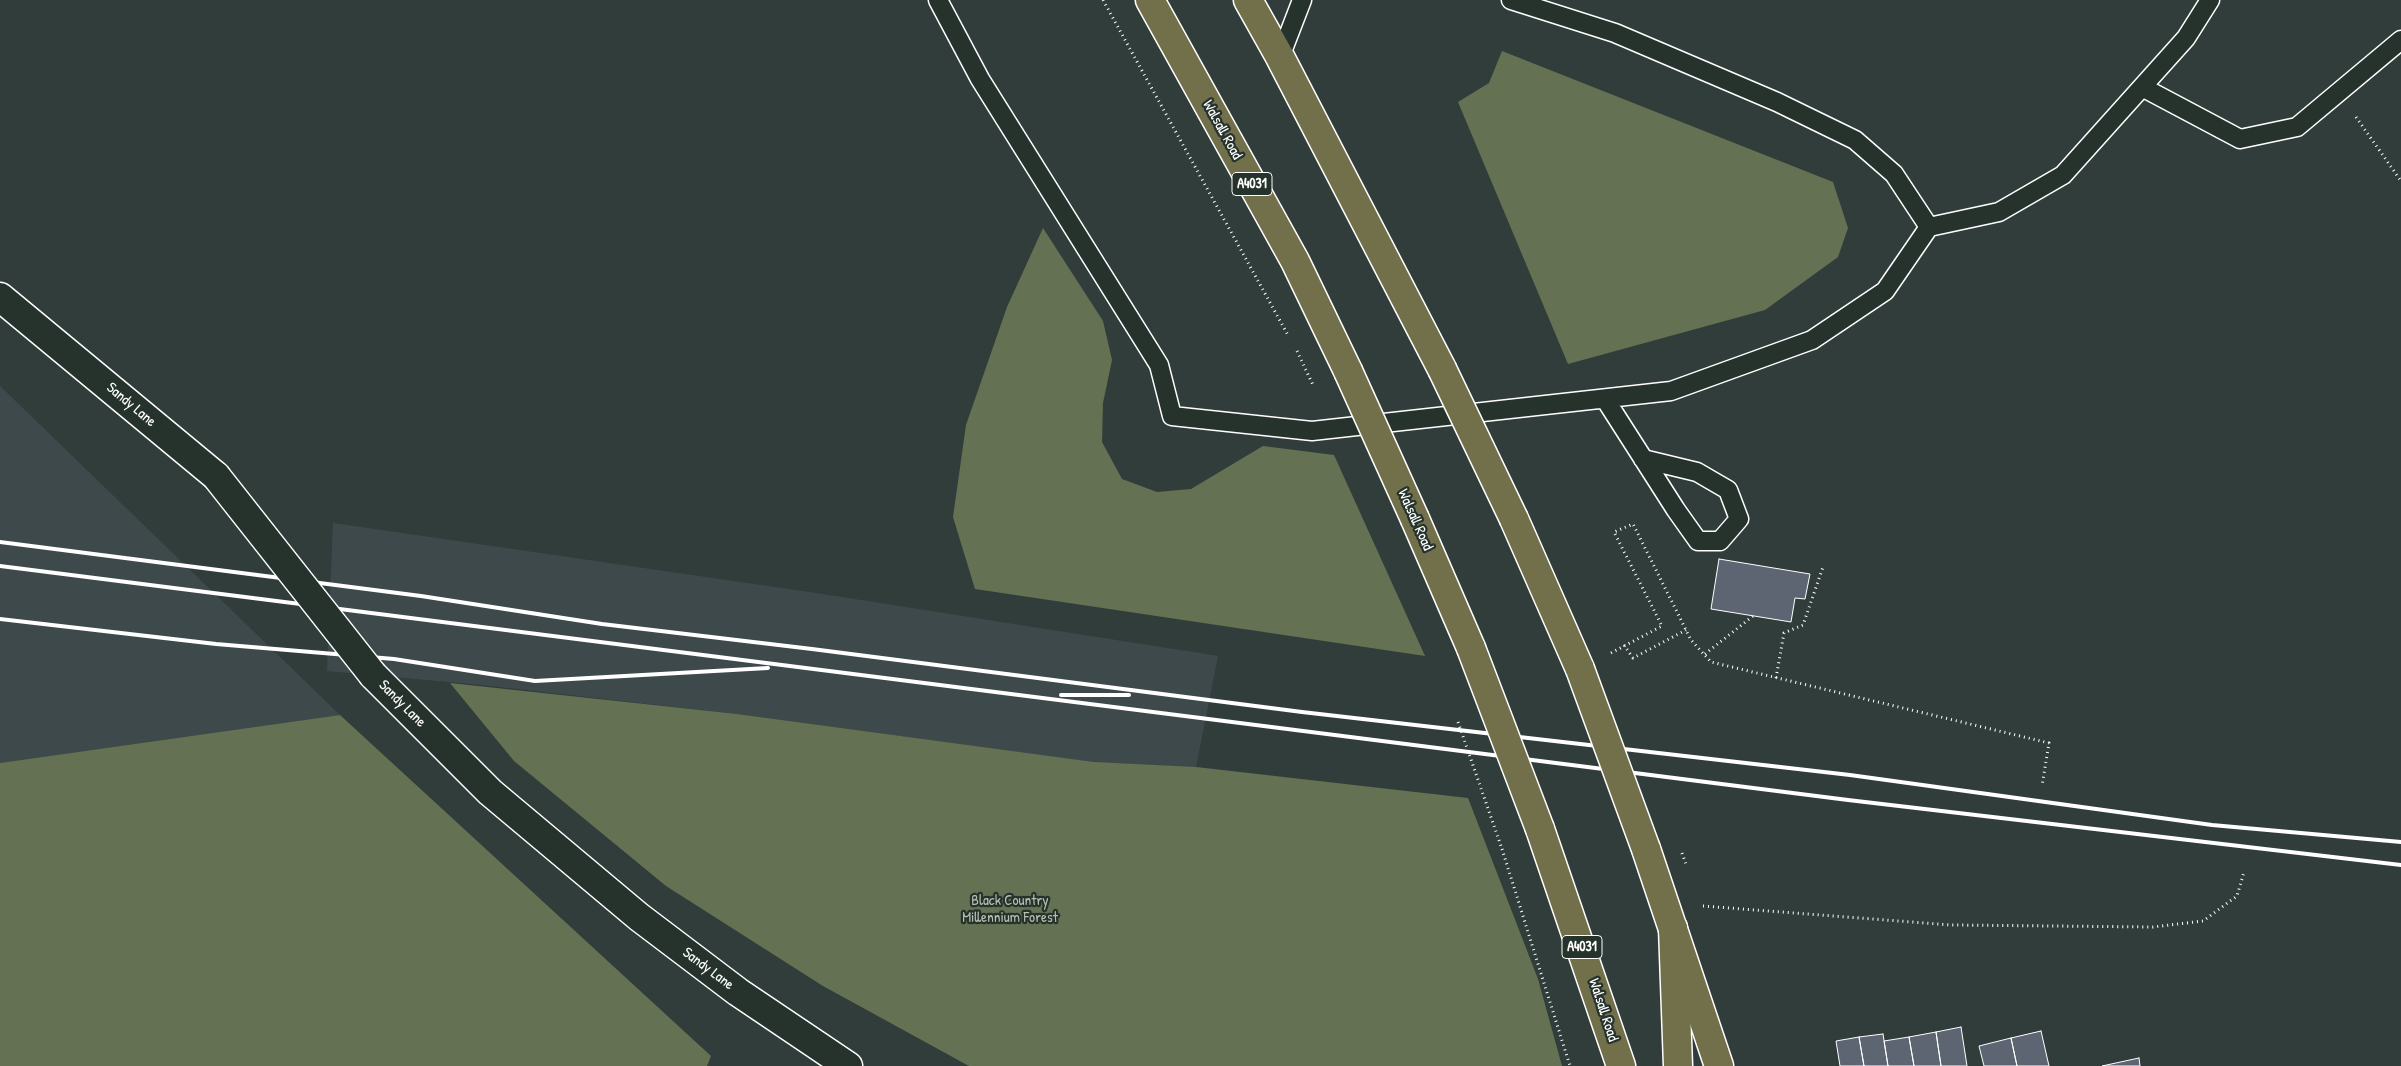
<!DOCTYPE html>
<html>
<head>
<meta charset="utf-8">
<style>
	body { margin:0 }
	canvas { display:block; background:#313d3b }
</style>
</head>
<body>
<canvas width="2401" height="1066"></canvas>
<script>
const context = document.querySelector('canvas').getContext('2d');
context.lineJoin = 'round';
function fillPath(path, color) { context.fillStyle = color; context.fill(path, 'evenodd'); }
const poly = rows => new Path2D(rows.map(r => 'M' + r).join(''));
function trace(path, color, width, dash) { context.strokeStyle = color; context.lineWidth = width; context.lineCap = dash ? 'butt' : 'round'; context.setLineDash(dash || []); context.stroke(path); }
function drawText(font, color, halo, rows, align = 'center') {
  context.font = font + ' "Patrick Hand",sans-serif'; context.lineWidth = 4.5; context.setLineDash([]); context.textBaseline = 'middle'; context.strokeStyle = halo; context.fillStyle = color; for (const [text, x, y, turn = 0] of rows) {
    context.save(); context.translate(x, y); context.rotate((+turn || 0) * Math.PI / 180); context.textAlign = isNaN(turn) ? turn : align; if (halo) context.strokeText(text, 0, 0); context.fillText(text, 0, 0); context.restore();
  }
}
fillPath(poly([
	[0,386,340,715,0,763],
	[333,523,816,593,1218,656,1196,767,1107,764,737,714,482,685,327,671]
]), '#3e494c');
fillPath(poly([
	[1502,51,1833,182,1848,228,1838,257,1765,310,1568,364,1458,102,1489,83],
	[1043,228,1103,321,1112,360,1103,403,1102,442,1122,479,1157,492,1191,489,1263,446,1334,455,1425,656,975,589,953,517,966,425,1007,307],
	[450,683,737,714,1094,762,1196,767,1468,798,1538,979,1562,1066,969,1066,823,986,666,886,514,761],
	[340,715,711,1056,707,1066,0,1066,0,763]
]), '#647152');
const building = poly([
	[1719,559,1810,574,1805,599,1795,598,1791,622,1711,609,1719,559],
	[1961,1027,1967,1066,1941,1066,1936,1032,1961,1027],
	[2041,1031,2049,1066,2017,1066,2011,1038,2041,1031],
	[1936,1032,1941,1066,1914,1066,1909,1037,1936,1032],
	[1883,1034,1888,1066,1864,1066,1859,1037,1883,1034],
	[1859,1037,1864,1066,1840,1066,1836,1041,1859,1037],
	[1909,1037,1914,1066,1888,1066,1884,1041,1909,1037],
	[2011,1038,2017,1066,1984,1066,1979,1046,2011,1038],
	[2139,1058,2140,1066,2102,1066,2139,1058]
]);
fillPath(building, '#5d6572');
trace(building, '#fff', 1);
const lane = poly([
	[938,0,980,79,1159,365,1172,416,1312,431,1671,391,1812,340,1885,291,1929,227,1999,212,2063,175,2186,38,2210,0],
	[1511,0,1615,33,1777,102,1855,140,1894,174,1929,227],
	[1280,57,1302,0],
	[2142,87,2240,139,2297,127,2401,40],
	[1605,399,1676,510,1698,541,1720,541,1739,519,1728,490,1697,472,1643,459]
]);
const street = poly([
	[0,297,216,476],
	[373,675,490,792,639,917,738,992,848,1066]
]);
const primary = poly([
	[1150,0,1295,261,1348,371],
	[1248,0,1280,57,1442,369],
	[1415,519,1471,648],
	[1514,519,1580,669],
	[1540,829,1621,1066],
	[1646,849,1719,1066]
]);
const highway = poly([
	[1673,928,1678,1066]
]);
trace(lane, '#fff', 21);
trace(street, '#fff', 31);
trace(primary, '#fff', 31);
trace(highway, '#fff', 31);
trace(poly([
	[1103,0,1289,337],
	[2356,117,2401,181],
	[1624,645,1633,658,1686,630],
	[1611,653,1662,626,1614,532,1633,524,1691,640,1711,662,2049,743,2042,786],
	[1705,654,1753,616],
	[1776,678,1784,633,1803,625,1823,567],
	[1502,849,1570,1066],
	[1703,906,1951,925,2153,927,2203,921,2237,896,2244,872]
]), '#fff', 3, [1, 4]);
trace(lane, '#26332d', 18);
trace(street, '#26332d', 28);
trace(primary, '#71704a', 28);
trace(highway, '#71704a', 28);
trace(poly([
	[0,542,421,596,602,624,812,649,1302,712,1850,775,2212,825,2401,842],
	[0,566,1848,800,2401,865],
	[0,619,216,644,394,659,535,681,768,668],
	[1061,695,1129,695]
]), '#fff', 4);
const streetBridge = poly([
	[216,476,373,675]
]);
const primaryBridge = poly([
	[1442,369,1514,519],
	[1348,371,1415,519],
	[1471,648,1540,829],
	[1580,669,1646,849]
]);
trace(streetBridge, '#fff', 31, []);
trace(primaryBridge, '#fff', 31, []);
trace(poly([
	[1297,351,1313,385],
	[1458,722,1502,849],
	[1682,853,1686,864]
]), '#fff', 3, [1, 4]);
trace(streetBridge, '#26332d', 28);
trace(primaryBridge, '#71704a', 28);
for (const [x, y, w] of [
	[1252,184,40],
	[1582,947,40]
]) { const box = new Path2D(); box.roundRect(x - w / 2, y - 11.5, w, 23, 4); context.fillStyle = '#26332d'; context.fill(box); trace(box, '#fff', 1); }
drawText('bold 14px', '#fff', null, [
	["A4031",1252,184],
	["A4031",1582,947]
]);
drawText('15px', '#fff', '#26332d', [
	["Walsall Road",1222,130,61],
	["Sandy Lane",131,405,40],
	["Walsall Road",1415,520,66],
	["Sandy Lane",402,704,45],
	["Sandy Lane",708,969,37],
	["Walsall Road",1603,1010,72]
]);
drawText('15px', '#b9bfb1', '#26332d', [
	["Black Country",1010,901],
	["Millennium Forest",1010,918]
]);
</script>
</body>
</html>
